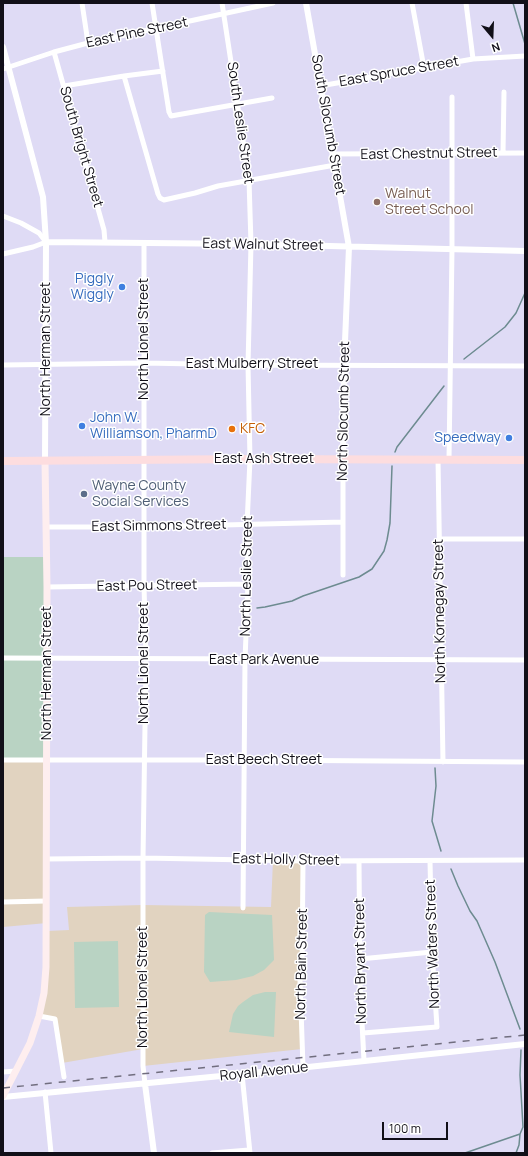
<!DOCTYPE html>
<html>
<head>
<meta charset="utf-8">
<style>
	body { margin:0 }
	#map { position:relative; width:528px; height:1156px; overflow:hidden; background:#dfdbf5; font-family:Manrope,sans-serif }
	canvas { display:block }
	.frame { position:absolute; inset:0; border:4px solid #110f18; pointer-events:none }
	.north { position:absolute; left:472px; top:16px; width:40px; height:40px; -webkit-text-stroke:3px #fff; paint-order:stroke; rotate:161deg; font-size:11px; font-weight:700; line-height:16px; text-align:center; color:#110f18 }
	.north::after { content:''; display:block; margin:auto; width:14px; height:18px; background:#110f18; clip-path:polygon(50% 0,100% 100%,50% 72%,0 100%) }
	.scale { position:absolute; left:382px; top:1122px; width:66px; height:18px; box-sizing:border-box; border:2px solid #110f18; border-top:0; padding-left:5px; font-size:12px; line-height:14px; white-space:nowrap; color:#110f18; -webkit-text-stroke:3px #fff; paint-order:stroke }
</style>
</head>
<body>
<div id="map">
<canvas width="528" height="1156"></canvas>
<div class="frame"></div>
<div class="north">N</div>
<div class="scale">100 m</div>
</div>
<script>
const context = document.querySelector('canvas').getContext('2d');
context.lineJoin = 'round';
function fillPath(path, color) { context.fillStyle = color; context.fill(path, 'evenodd'); }
const poly = rows => new Path2D(rows.map(r => 'M' + r).join(''));
function trace(path, color, width, dash) { context.strokeStyle = color; context.lineWidth = width; context.lineCap = dash ? 'butt' : 'round'; context.setLineDash(dash || []); context.stroke(path); }
function drawText(font, color, halo, rows, align = 'center') {
  context.font = font + ' Manrope,sans-serif'; context.lineWidth = 3; context.setLineDash([]); context.textBaseline = 'middle'; context.strokeStyle = halo; context.fillStyle = color; for (const [text, x, y, turn = 0] of rows) {
    context.save(); context.translate(x, y); context.rotate((+turn || 0) * Math.PI / 180); context.textAlign = isNaN(turn) ? turn : align; if (halo) context.strokeText(text, 0, 0); context.fillText(text, 0, 0); context.restore();
  }
}
fillPath(poly([
	[3,760,47,760,47,923,3,927],
	[273,860,303,861,302,1049,143,1066,143,1049,62,1063,55,1019,39,1016,47,931,69,930,67,907,143,905,271,907]
]), '#e1d3c0');
fillPath(poly([
	[3,557,44,557,47,760,3,760],
	[209,912,272,915,274,960,264,970,253,976,236,980,210,982,204,972,205,915],
	[118,941,119,1007,75,1008,74,942],
	[265,992,276,992,274,1037,229,1032,233,1014,238,1006,243,1002,253,995]
]), '#b9d3c3');
trace(poly([
	[513,3,525,44],
	[464,359,505,327,516,313,525,293],
	[395,452,397,447,444,386],
	[257,608,265,607,292,601,303,596,359,577,372,569,384,551,387,540,390,523,392,466],
	[435,768,436,786,432,821,441,851],
	[451,869,458,886,470,911,477,921,495,962,520,1029],
	[465,1153,520,1134],
	[516,1153,519,1145,520,1134,523,1127,520,1075,521,1050]
]), '#6d8b90', 1.5);
trace(poly([
	[82,3,88,43],
	[152,3,169,112,171,116,272,98],
	[222,3,249,180,251,244,248,365,250,459,247,525,248,584,245,660,243,908],
	[412,3,424,68],
	[466,3,473,59],
	[54,52,104,230,105,242],
	[3,69,54,52,88,43,273,3],
	[124,76,158,194,160,198,164,200,195,193,218,186,335,165],
	[64,86,124,76,163,71],
	[320,86,473,59,525,56],
	[503,153,504,92],
	[333,154,525,153],
	[3,216,21,223,39,233,46,242,33,247,3,254],
	[144,243,144,586,146,659,143,858,143,1066,145,1084],
	[3,365,144,363,248,365,525,366],
	[438,459,443,762],
	[449,459,452,249,452,97],
	[46,527,144,527,343,522],
	[439,539,525,539],
	[343,575,343,459],
	[47,587,248,584],
	[3,658,525,660],
	[3,760,245,760,525,762],
	[46,859,143,858,303,861,525,860],
	[359,861,360,984,364,1061],
	[3,902,46,901],
	[360,959,432,952],
	[39,1016,55,1019,64,1077],
	[363,1033,437,1027,432,952,430,861],
	[303,1067,300,980,302,970,303,861],
	[3,1072,16,1071],
	[242,1074,250,1153],
	[45,1092,51,1153],
	[212,1153,249,1150]
]), '#fff', 5);
trace(poly([
	[306,3,349,247,344,365,343,459],
	[3,47,43,197,46,242,45,461],
	[46,242,251,244,525,251],
	[145,1084,154,1153],
	[3,1097,242,1074,525,1044]
]), '#fff', 6);
trace(poly([
	[3,1096,30,1043,39,1016,44,993,46,967,47,587,45,461]
]), '#feeeef', 7);
trace(poly([
	[3,461,250,459,525,460]
]), '#fddddf', 8);
trace(poly([
	[3,1088,525,1035]
]), '#716e7f', 1.5, [7, 7]);
for (const [x, y, r, color] of [
	[377,202,4,"#8d6e63"],
	[122,287,4,"#3f7fe0"],
	[82,426,4,"#3f7fe0"],
	[232,429,4,"#e8710a"],
	[509,438,4,"#3f7fe0"],
	[84,494,4,"#5c6f8a"]
]) { const dot = new Path2D(); dot.arc(x, y, r, 0, 2 * Math.PI); context.fillStyle = color; context.fill(dot); trace(dot, '#fff', 1.5); }
drawText('14px', '#110f18', '#fff', [
	["East Pine Street",137,33,-12],
	["East Spruce Street",399,72,-10],
	["South Leslie Street",240,123,82],
	["South Slocumb Street",328,125,80],
	["South Bright Street",81,147,74],
	["East Chestnut Street",429,154,-1],
	["East Walnut Street",263,245,1],
	["North Lionel Street",144,339,-90],
	["North Herman Street",46,349,-90],
	["East Mulberry Street",252,364],
	["North Slocumb Street",344,411,-89],
	["East Ash Street",264,459],
	["East Simmons Street",159,526,-1],
	["North Leslie Street",247,576,-89],
	["East Pou Street",147,586,-1],
	["North Kornegay Street",440,611,-91],
	["East Park Avenue",264,660],
	["North Lionel Street",144,663,-90],
	["North Herman Street",47,673,-90],
	["East Beech Street",264,760],
	["East Holly Street",286,860,1],
	["North Waters Street",433,944,-92],
	["North Bryant Street",361,961,-91],
	["North Bain Street",302,964,-89],
	["North Lionel Street",143,987,-90],
	["Royall Avenue",264,1072,-6]
]);
drawText('14px', '#785e54', '#fff', [
	["Walnut",385,194],
	["Street School",385,210]
], 'left');
drawText('14px', '#366cbe', '#fff', [
	["Piggly",114,279],
	["Wiggly",114,295],
	["John W.",90,418,"left"],
	["Williamson, PharmD",90,434,"left"],
	["Speedway",501,438]
], 'right');
drawText('14px', '#c56008', '#fff', [
	["KFC",240,429]
], 'left');
drawText('14px', '#4e5e75', '#fff', [
	["Wayne County",92,486],
	["Social Services",92,502]
], 'left');
</script>
</body>
</html>
